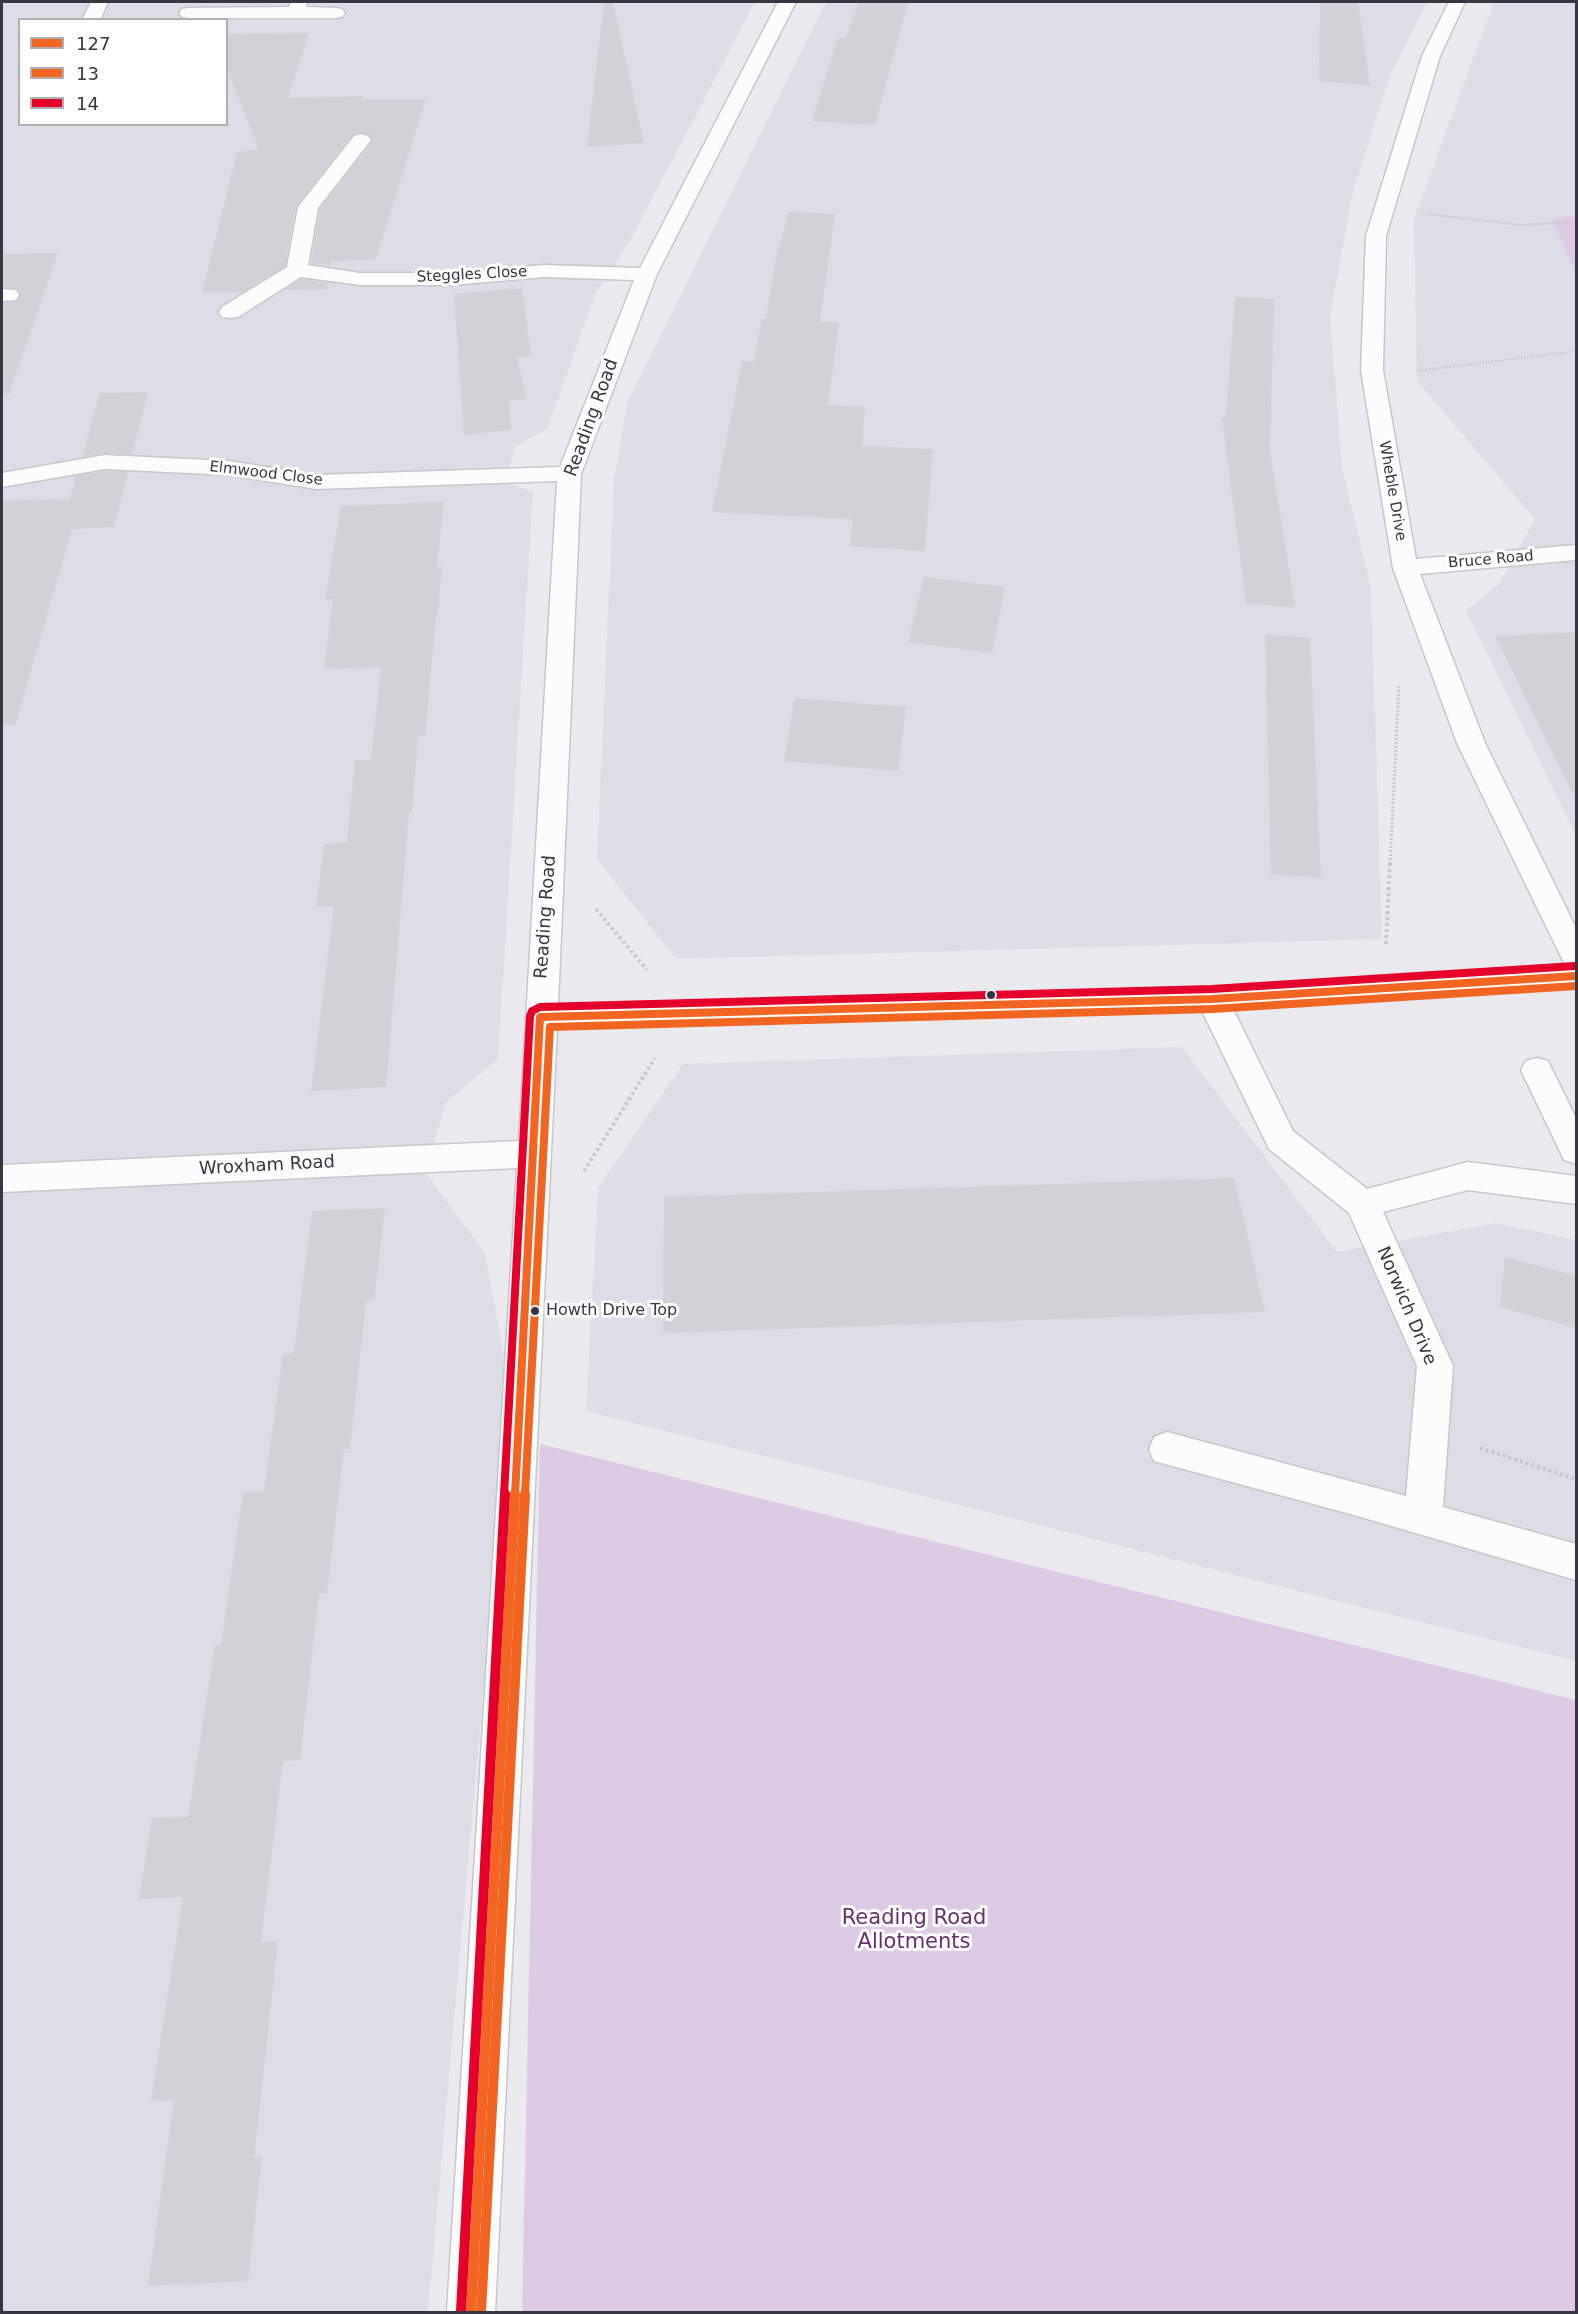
<!DOCTYPE html>
<html>
<head>
<meta charset="utf-8">
<style>
	body { margin:0 }
	#map { position:relative; width:1578px; height:2314px; overflow:hidden; background:#e9e9ee; font-family:"DejaVu Sans",sans-serif }
	canvas { display:block }
	.frame { position:absolute; inset:0; border:3px solid #363742; pointer-events:none }
	.legend { position:absolute; left:18px; top:18px; width:210px; height:108px; box-sizing:border-box; background:#fff; border:2px solid #afafb3; margin:0; padding:8px 10px; list-style:none; font-size:18px; color:#363742 }
	.legend li { display:flex; align-items:center; gap:12px; height:30px }
	.legend b { width:30px; border:2px solid #afafb3 }
</style>
</head>
<body>
<div id="map">
<canvas width="1578" height="2314"></canvas>
<div class="frame"></div>
<ul class="legend">
<li><b style="height:8px;background:#f26522"></b>127</li>
<li><b style="height:8px;background:#f26521"></b>13</li>
<li><b style="height:8px;background:#e4002b"></b>14</li>
</ul>
</div>
<script>
const context = document.querySelector('canvas').getContext('2d');
context.lineJoin = 'round';
function fillPath(path, color) { context.fillStyle = color; context.fill(path, 'evenodd'); }
const poly = rows => new Path2D(rows.map(r => 'M' + r).join(''));
function trace(path, color, width, dash) { context.strokeStyle = color; context.lineWidth = width; context.lineCap = dash ? 'butt' : 'round'; context.setLineDash(dash || []); context.stroke(path); }
function drawText(font, color, halo, rows, align = 'center') {
  context.font = font + ' "DejaVu Sans",sans-serif'; context.lineWidth = 6; context.setLineDash([]); context.textBaseline = 'middle'; context.strokeStyle = halo; context.fillStyle = color; for (const [text, x, y, turn = 0] of rows) {
    context.save(); context.translate(x, y); context.rotate((+turn || 0) * Math.PI / 180); context.textAlign = isNaN(turn) ? turn : align; if (halo) context.strokeText(text, 0, 0); context.fillText(text, 0, 0); context.restore();
  }
}
fillPath(poly([
	[2,2,755,2,631,239,596,293,547,429,515,447,504,482,533,492,498,1059,446,1102,425,1172,485,1253,510,1391,428,2312,2,2312],
	[20,20,226,20,226,124,20,124],
	[826,2,1427,2,1390,76,1353,191,1330,316,1342,467,1371,589,1382,939,676,959,597,859,614,480,627,403],
	[1494,2,1576,3,1576,835,1466,611,1500,583,1535,519,1417,381,1414,219],
	[1182,1047,1337,1252,1496,1223,1576,1240,1576,1661,586,1411,598,1188,683,1064]
]), '#dddde8');
fillPath(poly([
	[1576,216,1576,274,1552,219],
	[540,1444,1576,1700,1576,2312,522,2312]
]), '#ddcbe6');
fillPath(poly([
	[604,2,613,2,644,143,587,147],
	[859,2,908,2,875,125,812,121,838,38,846,38],
	[1320,2,1358,2,1370,85,1319,81],
	[309,33,288,98,363,96,363,99,426,99,376,259,331,262,330,266,311,263,320,209,373,141,370,135,360,132,352,135,296,206,285,266,243,292,202,293,237,152,259,149,226,66,226,34],
	[789,212,835,214,820,322,839,322,828,405,865,407,862,446,933,449,925,551,850,546,853,519,712,512,742,361,754,362,762,319,766,319,777,253],
	[58,253,9,394,2,393,2,303,16,302,21,296,16,288,2,287,2,254],
	[302,279,328,283,327,289,284,290],
	[522,288,531,356,517,357,526,399,509,401,511,430,464,435,454,294],
	[1235,297,1274,299,1270,451,1295,607,1246,604,1222,417,1226,417],
	[148,392,132,454,105,453,82,457,100,393],
	[105,471,128,472,114,527,72,529,15,726,2,724,2,501,70,499,76,476],
	[444,502,437,566,442,566,438,615,436,615,425,736,418,737,412,812,409,812,386,1087,311,1091,334,906,316,907,324,844,347,842,355,760,371,760,381,667,324,669,333,599,325,600,341,506],
	[924,577,1005,587,992,653,908,642],
	[1576,632,1576,800,1495,636],
	[1265,634,1310,638,1321,878,1271,874],
	[795,698,906,707,898,771,784,761],
	[1234,1178,1265,1312,663,1333,664,1197],
	[385,1208,374,1300,366,1301,350,1449,344,1449,327,1593,319,1593,300,1760,283,1761,261,1942,278,1941,254,2158,262,2157,248,2281,148,2286,174,2100,151,2101,183,1897,139,1899,152,1818,188,1817,215,1645,221,1645,243,1492,264,1491,283,1354,294,1353,312,1211],
	[1505,1257,1576,1276,1576,1328,1500,1307]
]), '#d1d2d8');
const minor = poly([
	[91,2,108,2,100,20,82,20,91,2],
	[291,2,307,2,306,7,336,8,342,9,345,13,342,17,336,18,188,18,182,17,179,13,182,9,188,8,289,7,291,2],
	[778,2,796,2,657,274,581,474,558,1005,1212,987,1565,965,1457,743,1393,568,1361,370,1366,236,1422,56,1449,2,1465,2,1440,56,1386,236,1383,370,1416,559,1576,545,1576,560,1420,574,1485,743,1576,928,1576,987,1233,1009,1293,1131,1367,1189,1468,1162,1576,1176,1576,1204,1468,1190,1383,1212,1453,1366,1443,1507,1576,1544,1576,1580,1354,1515,1154,1461,1149,1449,1154,1437,1167,1432,1406,1496,1417,1366,1349,1213,1269,1149,1202,1011,557,1028,495,2312,447,2312,517,1168,2,1192,2,1165,519,1141,557,481,316,489,229,475,105,469,2,487,2,473,105,455,229,461,316,475,560,467,634,280,544,277,452,285,360,285,301,277,238,317,230,318,222,317,219,312,222,307,287,267,298,207,354,136,361,134,368,136,371,140,318,208,308,265,360,273,452,273,544,265,640,268,778,2],
	[2,289,16,290,19,295,16,300,2,301,2,289],
	[1537,1058,1548,1061,1576,1118,1576,1164,1564,1160,1521,1070,1526,1061,1537,1058]
]);
trace(minor, '#c6c6cc', 3);
trace(poly([
	[1427,214,1520,225,1576,222],
	[1417,371,1576,351]
]), '#c7c7cc', 2, [1.5, 1.5]);
trace(poly([
	[1390,864,1399,685]
]), '#c7c7cc', 3, [2, 2]);
trace(poly([
	[596,909,647,970],
	[1386,944,1390,862],
	[584,1171,655,1058],
	[1480,1448,1576,1479]
]), '#c7c7cc', 4, [3, 3]);
fillPath(minor, '#fcfcfc');
trace(poly([
	[515,1495,540,1017,1212,999,1576,976]
]), '#f26522', 8);
trace(poly([
	[471,2312,515,1494]
]), '#f26522', 10);
trace(poly([
	[525,1495,550,1027,1212,1009,1576,986]
]), '#f26521', 8);
trace(poly([
	[481,2312,525,1494]
]), '#f26521', 10);
trace(poly([
	[504,1495,530,1016,532,1011,540,1007,1212,989,1575,966]
]), '#e4002b', 8);
trace(poly([
	[461,2311,505,1494]
]), '#e4002b', 10);
for (const [x, y, r, color] of [
	[991,995,5,"#363742"],
	[535,1311,5,"#363742"]
]) { const dot = new Path2D(); dot.arc(x, y, r, 0, 2 * Math.PI); context.fillStyle = color; context.fill(dot); trace(dot, '#fff', 2); }
drawText('15px', '#363742', '#fff', [
	["Steggles Close",472,275,-3],
	["Elmwood Close",266,474,7],
	["Wheble Drive",1392,491,80],
	["Bruce Road",1491,560,-5]
]);
drawText('16px', '#363742', '#fff', [
	["Howth Drive Top",546,1311]
], 'left');
drawText('18px', '#363742', '#fff', [
	["Reading Road",592,418,-70],
	["Reading Road",546,917,-86],
	["Wroxham Road",267,1166,-3],
	["Norwich Drive",1406,1306,67]
]);
drawText('21px', '#67306d', '#fff', [
	["Reading Road",914,1919],
	["Allotments",914,1943]
]);
</script>
</body>
</html>
